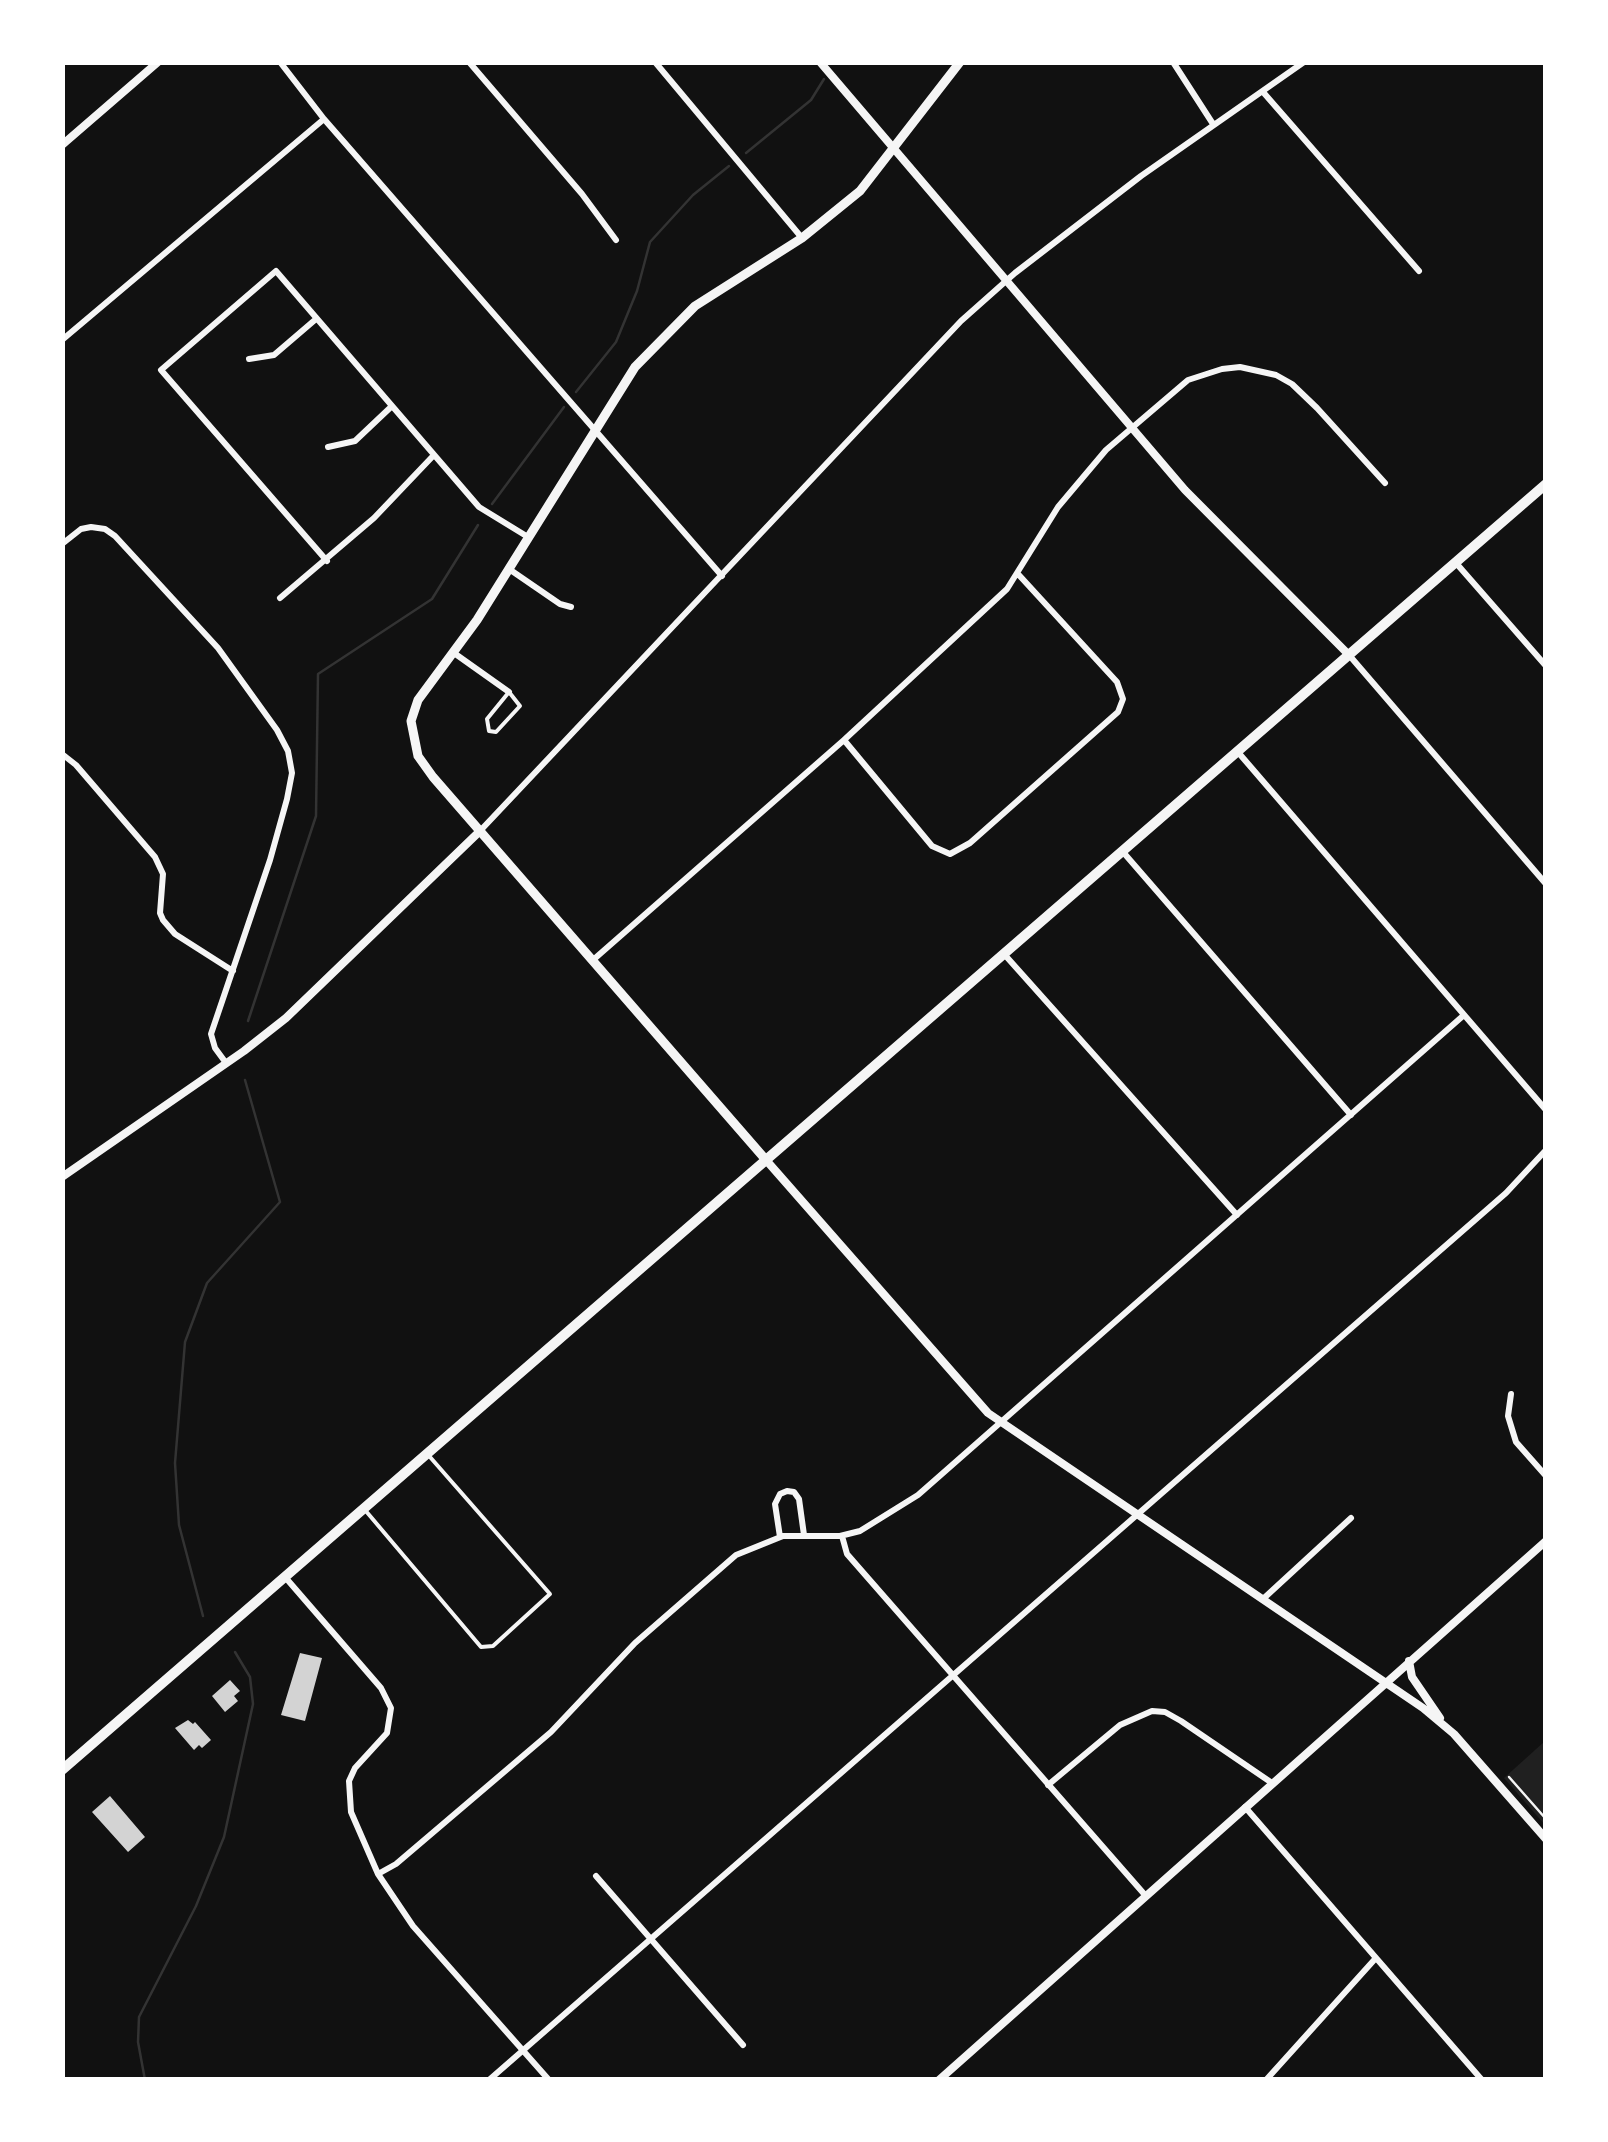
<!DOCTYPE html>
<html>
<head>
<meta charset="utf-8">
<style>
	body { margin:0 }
	#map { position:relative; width:1608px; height:2142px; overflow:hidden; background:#111; font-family:Signika,sans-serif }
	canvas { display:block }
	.frame { position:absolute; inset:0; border:65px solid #fff; pointer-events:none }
</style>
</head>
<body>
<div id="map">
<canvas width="1608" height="2142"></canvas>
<div class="frame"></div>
</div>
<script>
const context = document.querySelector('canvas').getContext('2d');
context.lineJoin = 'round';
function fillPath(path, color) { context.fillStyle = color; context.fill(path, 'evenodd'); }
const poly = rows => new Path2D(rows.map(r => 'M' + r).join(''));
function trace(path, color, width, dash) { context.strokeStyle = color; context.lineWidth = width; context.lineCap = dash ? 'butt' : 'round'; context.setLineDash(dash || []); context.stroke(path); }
fillPath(poly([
	[1545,1741,1545,1825,1504,1778]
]), '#202020');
trace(poly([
	[834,63,834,62],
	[746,153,811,100,824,79],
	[576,392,616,342,637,291,650,242,693,195,729,166],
	[492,504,564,407],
	[248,1021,316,816,318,674,432,599,478,525],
	[203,1616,179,1525,175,1463,185,1342,207,1283,280,1202,245,1080],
	[145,2080,138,2042,139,2017,196,1906,224,1837,253,1704,250,1677,235,1652]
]), '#333', 2.5);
fillPath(poly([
	[300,1653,322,1658,305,1721,281,1715],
	[230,1680,240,1691,234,1696,238,1701,225,1712,212,1696],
	[188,1720,193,1724,195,1722,211,1740,202,1748,199,1745,194,1750,175,1728],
	[110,1796,145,1837,128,1852,92,1812]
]), '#d3d3d3');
trace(poly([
	[1509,1777,1546,1819]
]), '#f5f5f5', 2.5);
trace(poly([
	[509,692,520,706,496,732,489,731,487,719,509,692],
	[365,1510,481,1647,493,1646,550,1594,430,1457]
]), '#f5f5f5', 4);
trace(poly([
	[280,62,324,119,722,576],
	[469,62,582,194,616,240],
	[655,62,802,238],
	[1173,62,1213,124],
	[1263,92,1419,271],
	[62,340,324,119],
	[249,359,274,355,316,319],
	[328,447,355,441,392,406],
	[62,544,81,529,91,527,105,529,115,536,218,648,277,730,288,751,292,773,287,799,270,860,211,1034,215,1048,226,1063],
	[327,561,161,370,276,271,479,507,528,537],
	[1456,563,1546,666],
	[509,569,560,604,571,607],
	[280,598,374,518,433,456],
	[454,653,509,692],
	[1349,655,1546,884],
	[844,740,932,846,950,854,970,843,1118,712,1123,699,1117,682,1018,574],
	[1237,751,1546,1110],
	[62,754,76,765,155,857,163,874,160,913,163,920,175,934,233,971],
	[480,831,961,321,1015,273,1141,176,1304,62],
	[1123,852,1351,1115],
	[1004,954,1237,1215],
	[593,960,844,740,1007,589,1058,507,1106,450,1188,380,1222,369,1240,367,1276,375,1292,384,1317,408,1385,483],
	[1511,1394,1508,1416,1516,1442,1546,1476],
	[842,1536,847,1554,1145,1895],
	[780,1537,775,1504,780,1494,787,1491,794,1492,799,1499,804,1535],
	[285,1577,381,1688,391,1708,387,1733,355,1768,349,1781,351,1812,378,1874,413,1926,549,2080],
	[1263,1599,1351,1518],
	[1048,1785,1120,1725,1152,1711,1165,1712,1181,1721,1272,1783],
	[1245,1807,1482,2080],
	[378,1874,396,1864,551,1732,635,1643,736,1555,783,1536,840,1536,860,1531,918,1495,1464,1015],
	[596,1876,743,2045],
	[489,2080,1506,1193,1546,1150],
	[1266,2080,1375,1959]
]), '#f5f5f5', 6);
trace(poly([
	[820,62,1185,490,1348,654],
	[62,145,158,62],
	[766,1160,988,1413,1423,1708,1454,1734,1546,1839],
	[62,1177,244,1051,286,1018,480,831],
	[1409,1661,1412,1677,1440,1718],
	[939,2080,1546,1541]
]), '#f5f5f5', 8);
trace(poly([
	[766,1160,433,777,418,756,411,721,418,700,477,620,635,367,695,306,802,238,860,191,960,62]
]), '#f5f5f5', 9);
trace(poly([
	[62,1770,1546,484]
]), '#f5f5f5', 10);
</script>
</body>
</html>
